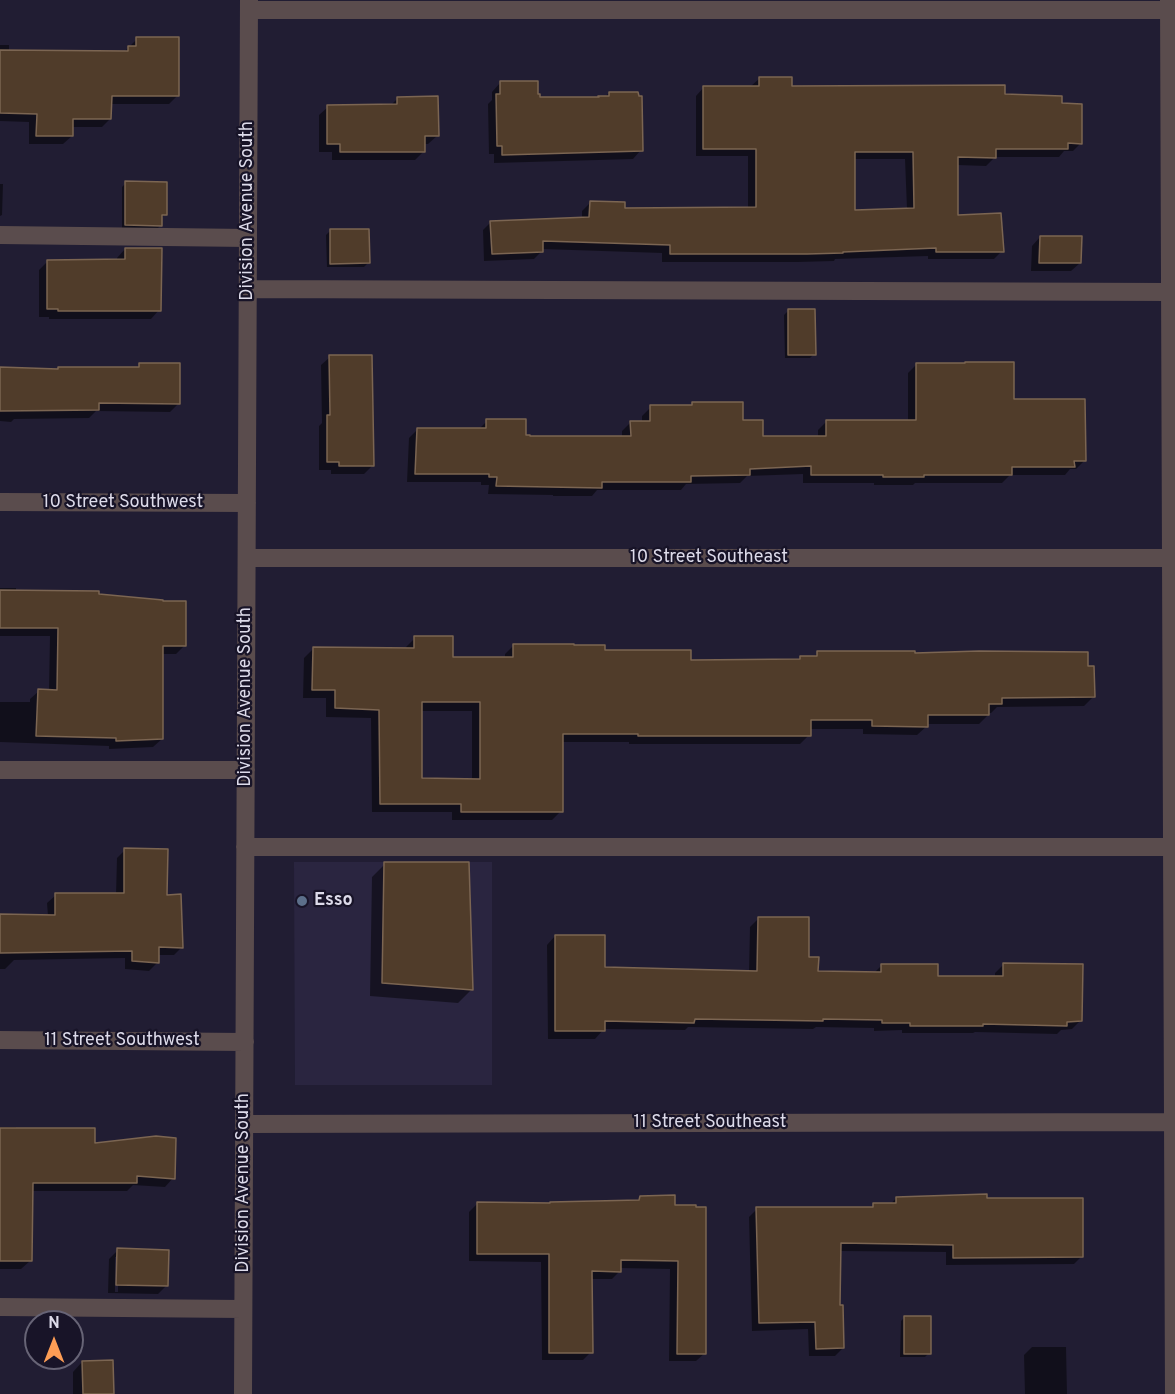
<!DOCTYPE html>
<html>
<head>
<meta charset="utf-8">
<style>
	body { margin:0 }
	#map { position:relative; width:1175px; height:1394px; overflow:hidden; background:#211d33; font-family:Overpass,sans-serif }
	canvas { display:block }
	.north { position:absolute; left:24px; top:1310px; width:60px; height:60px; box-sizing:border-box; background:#181428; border:2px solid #676476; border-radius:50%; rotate:0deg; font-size:16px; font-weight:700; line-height:24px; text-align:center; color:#dddbea }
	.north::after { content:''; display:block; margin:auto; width:21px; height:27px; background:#fd9d55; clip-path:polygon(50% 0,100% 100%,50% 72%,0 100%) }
</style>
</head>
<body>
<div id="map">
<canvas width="1175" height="1394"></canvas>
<div class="north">N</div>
</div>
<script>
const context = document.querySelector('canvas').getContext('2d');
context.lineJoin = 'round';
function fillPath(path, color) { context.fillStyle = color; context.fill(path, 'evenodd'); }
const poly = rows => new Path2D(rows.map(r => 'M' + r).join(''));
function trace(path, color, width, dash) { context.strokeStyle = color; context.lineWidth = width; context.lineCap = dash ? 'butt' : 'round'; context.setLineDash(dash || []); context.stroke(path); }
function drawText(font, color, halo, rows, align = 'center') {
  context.font = font + ' Overpass,sans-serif'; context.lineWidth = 4.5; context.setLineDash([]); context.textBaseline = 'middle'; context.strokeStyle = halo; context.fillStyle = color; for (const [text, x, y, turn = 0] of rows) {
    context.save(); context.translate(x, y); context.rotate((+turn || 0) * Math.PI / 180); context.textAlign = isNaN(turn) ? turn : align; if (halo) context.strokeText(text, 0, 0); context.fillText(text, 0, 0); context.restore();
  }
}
fillPath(poly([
	[294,862,492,862,492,1085,295,1085]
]), '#2a2540');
fillPath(poly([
	[137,39,178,95,169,104,110,104,110,119,102,127,72,127,72,136,63,144,29,144,29,122,0,121,0,45,9,45,9,51,123,53],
	[760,78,791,88,1004,96,1061,104,1081,143,1073,151,1064,151,1059,157,995,157,986,166,957,165,957,217,1002,251,994,259,928,259,928,256,835,259,834,261,798,262,662,262,662,253,542,249,542,251,534,259,484,261,483,230,491,222,582,219,582,211,590,203,623,210,748,208,748,156,696,156,696,96,704,87,751,86],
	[854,159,905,159,907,209,854,211],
	[500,83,538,99,605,97,609,93,641,150,633,159,494,163,494,154,489,154,488,104,492,100,492,92],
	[397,99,437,136,428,144,424,144,424,151,415,160,332,160,332,152,319,152,319,115,328,107,390,106],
	[126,183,165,214,161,219,161,225,157,229,122,229,122,187],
	[0,184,3,184,2,215,0,216],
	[330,231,368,263,364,267,327,267,326,235],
	[1040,237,1080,263,1071,271,1031,271,1032,246],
	[125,249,159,310,151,319,49,319,49,317,39,317,39,270,48,261,117,260,117,258],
	[788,311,814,354,810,358,785,358,784,315],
	[330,357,373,465,364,474,331,474,331,470,319,470,319,426,322,423,321,365],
	[140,364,179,403,170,412,96,411,89,418,14,419,11,422,0,421,0,369,57,371,135,369],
	[916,365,1013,400,1085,460,1076,469,1070,469,1065,475,1010,475,1002,483,915,483,913,485,874,485,874,483,803,483,803,474,747,476,740,483,686,484,681,490,597,490,592,496,553,496,553,495,488,494,489,485,481,485,481,482,407,482,409,438,417,430,478,430,487,421,524,437,622,438,622,431,631,422,642,422,642,416,651,407,690,407,693,404,742,422,761,438,818,438,818,430,826,422,908,422,908,373],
	[0,588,16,588,16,592,98,596,185,645,176,654,162,654,162,739,153,747,109,749,109,746,0,742,0,702,30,702,30,699,39,691,49,691,50,636,0,636],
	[415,638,452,658,505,658,505,654,514,645,604,651,689,662,798,661,801,658,812,658,818,653,913,654,1087,668,1093,697,1084,706,997,707,991,713,988,713,988,715,979,724,927,724,927,726,917,735,863,734,863,729,809,729,809,735,800,744,629,744,629,742,561,742,561,811,552,820,452,820,452,812,372,812,371,718,326,717,326,698,303,698,304,658,313,649,406,650,406,647],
	[421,711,472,711,472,780,421,779],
	[125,850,182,947,174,955,157,955,157,963,149,971,125,969,125,958,14,960,5,969,0,969,0,916,48,916,47,903,56,895,116,895,117,858],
	[385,864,471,990,458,1003,370,996,372,877],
	[758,919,807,959,817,972,874,973,882,965,936,977,995,977,995,973,1004,964,1080,1021,1072,1029,1061,1030,1057,1034,975,1032,973,1033,902,1033,902,1030,874,1031,874,1028,816,1027,813,1029,688,1027,685,1030,604,1029,595,1039,548,1039,547,945,555,936,604,969,749,973,750,927],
	[0,1127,16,1127,16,1130,93,1144,173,1178,165,1187,133,1185,127,1191,31,1191,30,1261,21,1269,0,1269],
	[640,1197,673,1206,705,1353,696,1361,669,1361,670,1269,620,1268,620,1271,612,1279,591,1279,591,1352,583,1360,542,1360,541,1262,469,1261,469,1212,477,1204,549,1205,636,1202],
	[896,1198,985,1200,1082,1256,1074,1264,946,1265,946,1252,839,1251,839,1307,843,1348,835,1356,809,1356,808,1329,752,1331,749,1217,757,1209,871,1208,874,1205,890,1205],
	[118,1250,167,1285,158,1294,108,1293,109,1259],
	[115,1257,118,1257,118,1292,115,1292],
	[905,1317,929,1353,925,1357,900,1357,901,1321],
	[1032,1347,1066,1347,1067,1394,1025,1394,1024,1355],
	[82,1362,112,1394,73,1394,73,1372]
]), '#0007');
const building = poly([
	[136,37,179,37,179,96,112,96,111,119,73,119,73,136,36,136,37,114,0,113,0,50,128,51,128,46,136,46,136,37],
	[759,77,792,77,792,86,1005,85,1005,94,1062,96,1062,103,1082,104,1082,144,1068,143,1068,149,996,149,996,158,958,157,958,215,1001,213,1004,252,936,252,936,248,843,252,843,253,807,254,670,254,670,245,543,241,543,252,492,254,490,221,589,217,590,201,625,202,625,208,756,207,756,149,703,149,703,86,759,86,759,77],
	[855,152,913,152,914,208,855,210,855,152],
	[500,81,538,81,538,94,540,94,540,97,599,97,598,96,609,96,609,92,638,92,639,96,642,96,643,151,502,155,502,146,497,146,496,94,500,94,500,81],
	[438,96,439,136,425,136,425,152,340,152,340,144,327,144,327,105,397,104,397,97,438,96],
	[125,181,167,182,167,215,162,215,162,226,125,225,125,181],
	[330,229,369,229,370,263,330,264,330,229],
	[1040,236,1082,236,1081,263,1039,263,1040,236],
	[125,248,162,248,161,311,58,311,58,309,47,309,47,260,125,259,125,248],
	[788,309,815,309,816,355,788,355,788,309],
	[329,355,372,355,374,466,339,466,339,462,327,462,327,415,330,415,329,355],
	[965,362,1014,362,1014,399,1085,399,1086,461,1074,461,1075,467,1012,467,1012,475,924,475,924,477,883,477,883,475,811,475,811,466,750,469,750,475,691,476,691,482,602,482,602,488,496,486,497,477,489,477,489,474,415,474,417,428,486,428,486,419,526,419,526,435,530,435,530,436,631,436,630,421,650,421,650,405,692,405,692,402,743,402,743,420,763,420,763,436,826,436,826,420,916,420,916,363,965,363,965,362],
	[139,363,180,363,180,404,99,403,99,410,0,411,0,367,58,369,58,367,139,367,139,363],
	[0,590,99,591,99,594,163,600,163,601,186,601,186,646,163,646,163,739,116,741,116,738,36,736,38,689,57,690,58,628,0,628,0,590],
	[414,636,453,636,453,657,513,657,513,644,574,644,574,645,605,645,605,650,691,650,691,660,800,659,800,656,817,656,817,651,915,651,915,653,979,651,1088,652,1088,666,1094,666,1095,697,1002,698,1002,704,989,704,989,715,928,715,928,727,872,726,872,720,811,720,811,736,638,736,638,734,563,734,563,812,461,812,461,804,380,804,379,710,335,708,335,690,312,690,313,647,414,648,414,636],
	[422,702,480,702,480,779,422,778,422,702],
	[124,848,168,849,167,895,181,894,183,948,159,947,159,963,132,961,132,951,0,953,0,914,55,915,55,893,124,893,124,848],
	[384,862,469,862,473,990,382,983,384,862],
	[758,917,809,917,809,957,819,957,818,971,881,972,881,964,938,964,938,976,1003,976,1003,963,1083,964,1082,1021,1067,1022,1067,1026,983,1024,983,1026,910,1026,910,1023,882,1023,882,1020,823,1019,823,1021,695,1019,694,1023,605,1021,605,1031,555,1031,555,935,605,935,605,967,757,971,758,917],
	[0,1128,95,1128,95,1143,156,1136,176,1138,175,1179,137,1176,137,1183,33,1183,32,1261,0,1261,0,1128],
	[987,1194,987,1198,1083,1198,1083,1257,953,1258,953,1245,841,1243,840,1305,843,1305,844,1348,816,1349,815,1322,759,1323,756,1207,873,1207,873,1203,896,1203,896,1197,987,1194],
	[675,1195,675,1205,696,1205,696,1207,706,1207,706,1354,677,1354,678,1261,621,1260,621,1272,592,1271,593,1353,549,1353,549,1254,477,1254,477,1202,550,1203,550,1202,639,1200,640,1196,675,1195],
	[117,1248,169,1250,168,1286,116,1285,117,1248],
	[904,1316,931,1316,931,1354,904,1354,904,1316],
	[113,1360,114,1394,83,1394,82,1361,113,1360]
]);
fillPath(building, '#503c2a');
trace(building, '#7b6552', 1.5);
trace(poly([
	[1169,0,1174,1394],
	[249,10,1175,10],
	[0,235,248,238],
	[248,289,1170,292],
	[0,502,247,503],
	[247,558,1172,558],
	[0,770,246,770],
	[245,847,1175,847],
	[0,1040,245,1042],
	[244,1124,1175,1122],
	[0,1307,243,1309],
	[243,1394,249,0]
]), '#5a4c4d', 18);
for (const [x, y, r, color] of [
	[302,901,6,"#5c6f8a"]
]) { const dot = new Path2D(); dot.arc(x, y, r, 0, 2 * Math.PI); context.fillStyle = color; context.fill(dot); trace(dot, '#181428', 2); }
drawText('18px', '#dddbea', '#181428', [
	["Division Avenue South",248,211,-90],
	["10 Street Southwest",123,503],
	["10 Street Southeast",709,558],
	["Division Avenue South",246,697,-90],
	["11 Street Southwest",122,1041],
	["11 Street Southeast",710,1123],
	["Division Avenue South",244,1183,-90]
]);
drawText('bold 18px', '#dddbea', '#181428', [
	["Esso",314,901]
], 'left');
</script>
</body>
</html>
